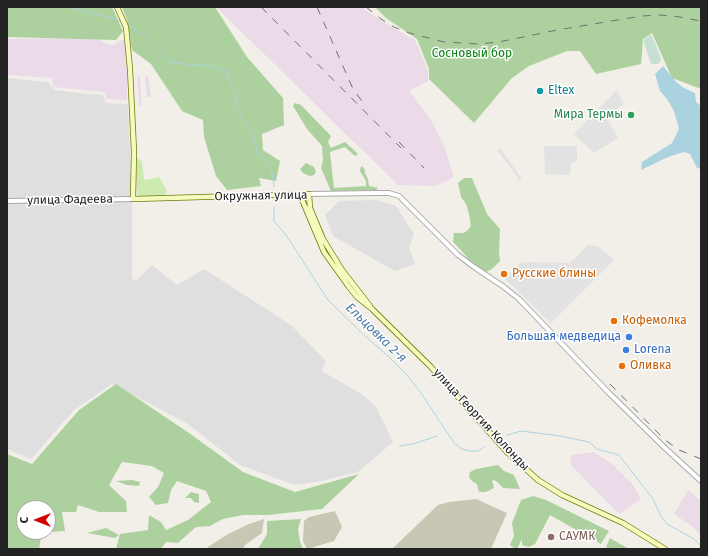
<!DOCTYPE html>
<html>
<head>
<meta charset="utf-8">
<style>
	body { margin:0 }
	#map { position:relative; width:708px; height:556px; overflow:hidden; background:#f2efe9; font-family:"Fira Sans",sans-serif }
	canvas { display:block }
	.frame { position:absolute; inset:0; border:8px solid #222; pointer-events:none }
	.north { position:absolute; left:16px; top:500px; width:40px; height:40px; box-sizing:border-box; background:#fff; border:1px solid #a7a7a7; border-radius:50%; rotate:270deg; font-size:11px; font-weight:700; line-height:16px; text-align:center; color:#222 }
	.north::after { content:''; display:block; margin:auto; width:14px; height:18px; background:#d40000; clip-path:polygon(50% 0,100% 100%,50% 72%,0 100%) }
</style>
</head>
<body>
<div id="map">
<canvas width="708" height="556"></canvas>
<div class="frame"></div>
<div class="north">С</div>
</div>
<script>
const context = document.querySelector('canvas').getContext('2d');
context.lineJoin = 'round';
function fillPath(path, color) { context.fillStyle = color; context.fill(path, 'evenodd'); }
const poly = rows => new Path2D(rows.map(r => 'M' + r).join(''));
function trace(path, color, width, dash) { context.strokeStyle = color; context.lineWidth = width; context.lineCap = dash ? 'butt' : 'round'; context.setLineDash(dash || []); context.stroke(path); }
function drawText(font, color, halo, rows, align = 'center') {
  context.font = font + ' "Fira Sans",sans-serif'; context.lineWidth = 3; context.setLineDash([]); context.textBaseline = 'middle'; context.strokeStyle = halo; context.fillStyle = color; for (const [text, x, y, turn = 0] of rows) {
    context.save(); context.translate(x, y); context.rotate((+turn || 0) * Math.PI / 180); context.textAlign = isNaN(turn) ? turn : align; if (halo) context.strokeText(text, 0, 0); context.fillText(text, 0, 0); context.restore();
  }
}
fillPath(poly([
	[7,78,48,82,54,90,86,94,103,95,106,103,128,104,132,205,132,279,137,280,152,265,177,285,204,269,291,325,326,361,322,371,363,395,376,407,393,442,358,472,317,482,295,485,240,465,188,424,112,384,74,410,31,459,7,449],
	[377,200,396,206,414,234,409,247,415,264,395,271,333,236,325,215,339,201]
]), '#e0dfdf');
fillPath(poly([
	[216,7,362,7,368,12,407,36,414,39,418,46,428,71,428,81,409,91,431,120,443,143,454,177,436,186,398,185],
	[97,38,106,44,113,45,124,39,127,54,127,100,107,99,105,92,53,87,52,78,7,75,7,39],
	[137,75,140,76,142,106,139,105],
	[145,76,148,76,151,97,147,97],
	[594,452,612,464,633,485,641,499,619,514,570,464,571,455],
	[688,490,701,501,701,536,693,527,674,514]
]), '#ebdbe8');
fillPath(poly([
	[476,499,507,513,491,549,392,549,438,505,449,502],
	[335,511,342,527,334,541,307,549,303,541,304,521,309,517],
	[264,519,262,533,245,545,243,549,205,549,228,534,249,524]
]), '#c7c7b4');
fillPath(poly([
	[137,157,142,162,144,179,146,180,159,177,167,191,165,195,163,196,140,197,137,194,135,159]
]), '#cdebb0');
fillPath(poly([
	[7,7,112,7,123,31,116,40,7,37],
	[122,7,215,7,247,57,283,98,284,125,262,134,263,150,280,161,276,181,259,178,261,186,227,190,216,176,204,137,203,120,182,111,151,64,132,50,127,20],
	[375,7,701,7,701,89,672,78,652,33,643,39,641,64,596,74,580,51,567,51,529,66,512,78,474,123,429,79,429,69,417,39,386,18],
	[295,103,301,105,331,136,328,142,331,148,345,142,358,154,355,156,345,147,330,152,334,188,366,186,366,181,360,171,361,166,364,168,365,173,368,179,369,186,378,188,376,190,331,191,321,168,323,160,322,146,307,129,293,106],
	[306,163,314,167,316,172,314,175,310,176,303,173,300,169],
	[464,178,472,178,487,214,500,229,499,253,500,261,492,269,486,272,473,264,459,248,453,242,454,233,463,233,467,231,471,226,469,214,466,204,461,197,458,183],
	[116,384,189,433,243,472,295,492,359,474,322,509,268,515,243,515,223,519,210,526,196,527,178,543,166,542,161,549,116,549,120,534,148,530,149,515,161,522,166,530,188,520,211,502,206,491,177,481,171,490,168,503,156,505,149,497,158,487,164,473,152,466,122,462,109,485,126,501,127,512,99,512,78,505,76,512,62,512,65,531,48,532,48,508,24,508,24,532,42,532,39,549,7,549,7,454,32,464,79,410],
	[498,465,504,471,514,475,520,489,503,488,496,481,492,480,494,488,486,492,479,492,477,484,472,481,469,477,470,472,476,469],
	[132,480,140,482,139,486,127,485,116,481],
	[191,492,199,494,199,503,194,502,191,498,185,498],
	[533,496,546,500,609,531,601,544,550,515,535,544,529,547,522,545,522,539,517,549,516,549,510,545,514,536,512,523,521,500],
	[301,519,298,529,300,542,303,549,258,549,267,534,267,521],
	[106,528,119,535,115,538,87,533],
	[610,538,629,549,609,549,606,547]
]), '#add19e');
fillPath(poly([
	[651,35,656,45,661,60,658,64,651,64,644,43,644,39]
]), '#c6e0d4');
fillPath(poly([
	[617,90,624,104,606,117,618,138,594,153,574,134],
	[544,146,577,146,577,162,571,163,570,175,545,174],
	[500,148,522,179,520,181,498,151],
	[588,245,598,246,614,260,551,323,505,279,522,262,570,263]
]), '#e2e2e2');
fillPath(poly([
	[663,66,676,82,684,88,695,93,696,102,701,106,701,169,697,168,690,154,684,152,668,157,641,170,642,162,672,143,679,129,674,111,667,99,660,91,655,74]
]), '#aad3df');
trace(poly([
	[68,7,116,19,121,22],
	[128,25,143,34,171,63,212,66,228,72,230,82,236,95,234,103,252,135,258,153,271,165,274,187],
	[274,207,274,221,286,235,328,300,364,335,389,357,406,374,421,393,454,443,462,449,470,451,478,451,484,447],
	[507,435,521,431,560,436,589,442,597,449,619,455,653,499,661,516,667,524,694,539,701,546],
	[400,446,413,444,437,436]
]), '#aad3df', 1);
const tertiary = poly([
	[309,194,376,193,389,193,399,196,458,255,474,267,504,287,519,299,608,392,665,448,701,481],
	[7,201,133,199]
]);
const secondary = poly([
	[117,7,126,27,130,69,134,151,133,199,309,194,310,208,323,239,342,270,370,306],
	[298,195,303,202,324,252,349,287,357,297,372,309,430,366,507,452,538,480,562,495,623,523,665,549]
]);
trace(tertiary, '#a9a9a9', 6);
trace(secondary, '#707d05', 6);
trace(tertiary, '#fff', 4);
trace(secondary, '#f7fabf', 4.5);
trace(poly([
	[261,7,401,148],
	[317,7,353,89,364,104],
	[366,7,381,19,394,27,409,33,444,42,478,44,499,42,557,30,642,16,660,15,680,17,701,21],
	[399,142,424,168],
	[610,384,665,440,679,450,701,459]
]), '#707070', 1, [8, 8]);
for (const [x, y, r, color] of [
	[540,91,4,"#0f9aa8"],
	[631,115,4,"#2e9e5b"],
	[504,274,4,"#e8710a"],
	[614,321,4,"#e8710a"],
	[629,337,4,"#3f7fe0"],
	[626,350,4,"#3f7fe0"],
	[622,366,4,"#e8710a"],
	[551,537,4,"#8d6e63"]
]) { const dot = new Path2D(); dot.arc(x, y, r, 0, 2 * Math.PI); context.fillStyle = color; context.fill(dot); trace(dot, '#fff', 1.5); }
drawText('12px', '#0c8416', '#fff', [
	["Сосновый бор",472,54]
]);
drawText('12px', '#0d838f', '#fff', [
	["Eltex",548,91]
], 'left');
drawText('12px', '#27864d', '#fff', [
	["Мира Термы",623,115]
], 'right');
drawText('12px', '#222', '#fff', [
	["Окружная улица",261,196,-1],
	["улица Фадеева",70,200,-1],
	["улица Георгия Колонды",481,420,47]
]);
drawText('12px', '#c56008', '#fff', [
	["Русские блины",512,274],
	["Кофемолка",622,321],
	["Оливка",630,366]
], 'left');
drawText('12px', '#366cbe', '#fff', [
	["Большая медведица",621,337],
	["Lorena",634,350,"left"]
], 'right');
drawText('12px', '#785e54', '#fff', [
	["САУМК",559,537]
], 'left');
drawText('italic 13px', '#4a7aab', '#fff', [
	["Ельцовка 2-я",376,333,44]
]);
</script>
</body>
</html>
